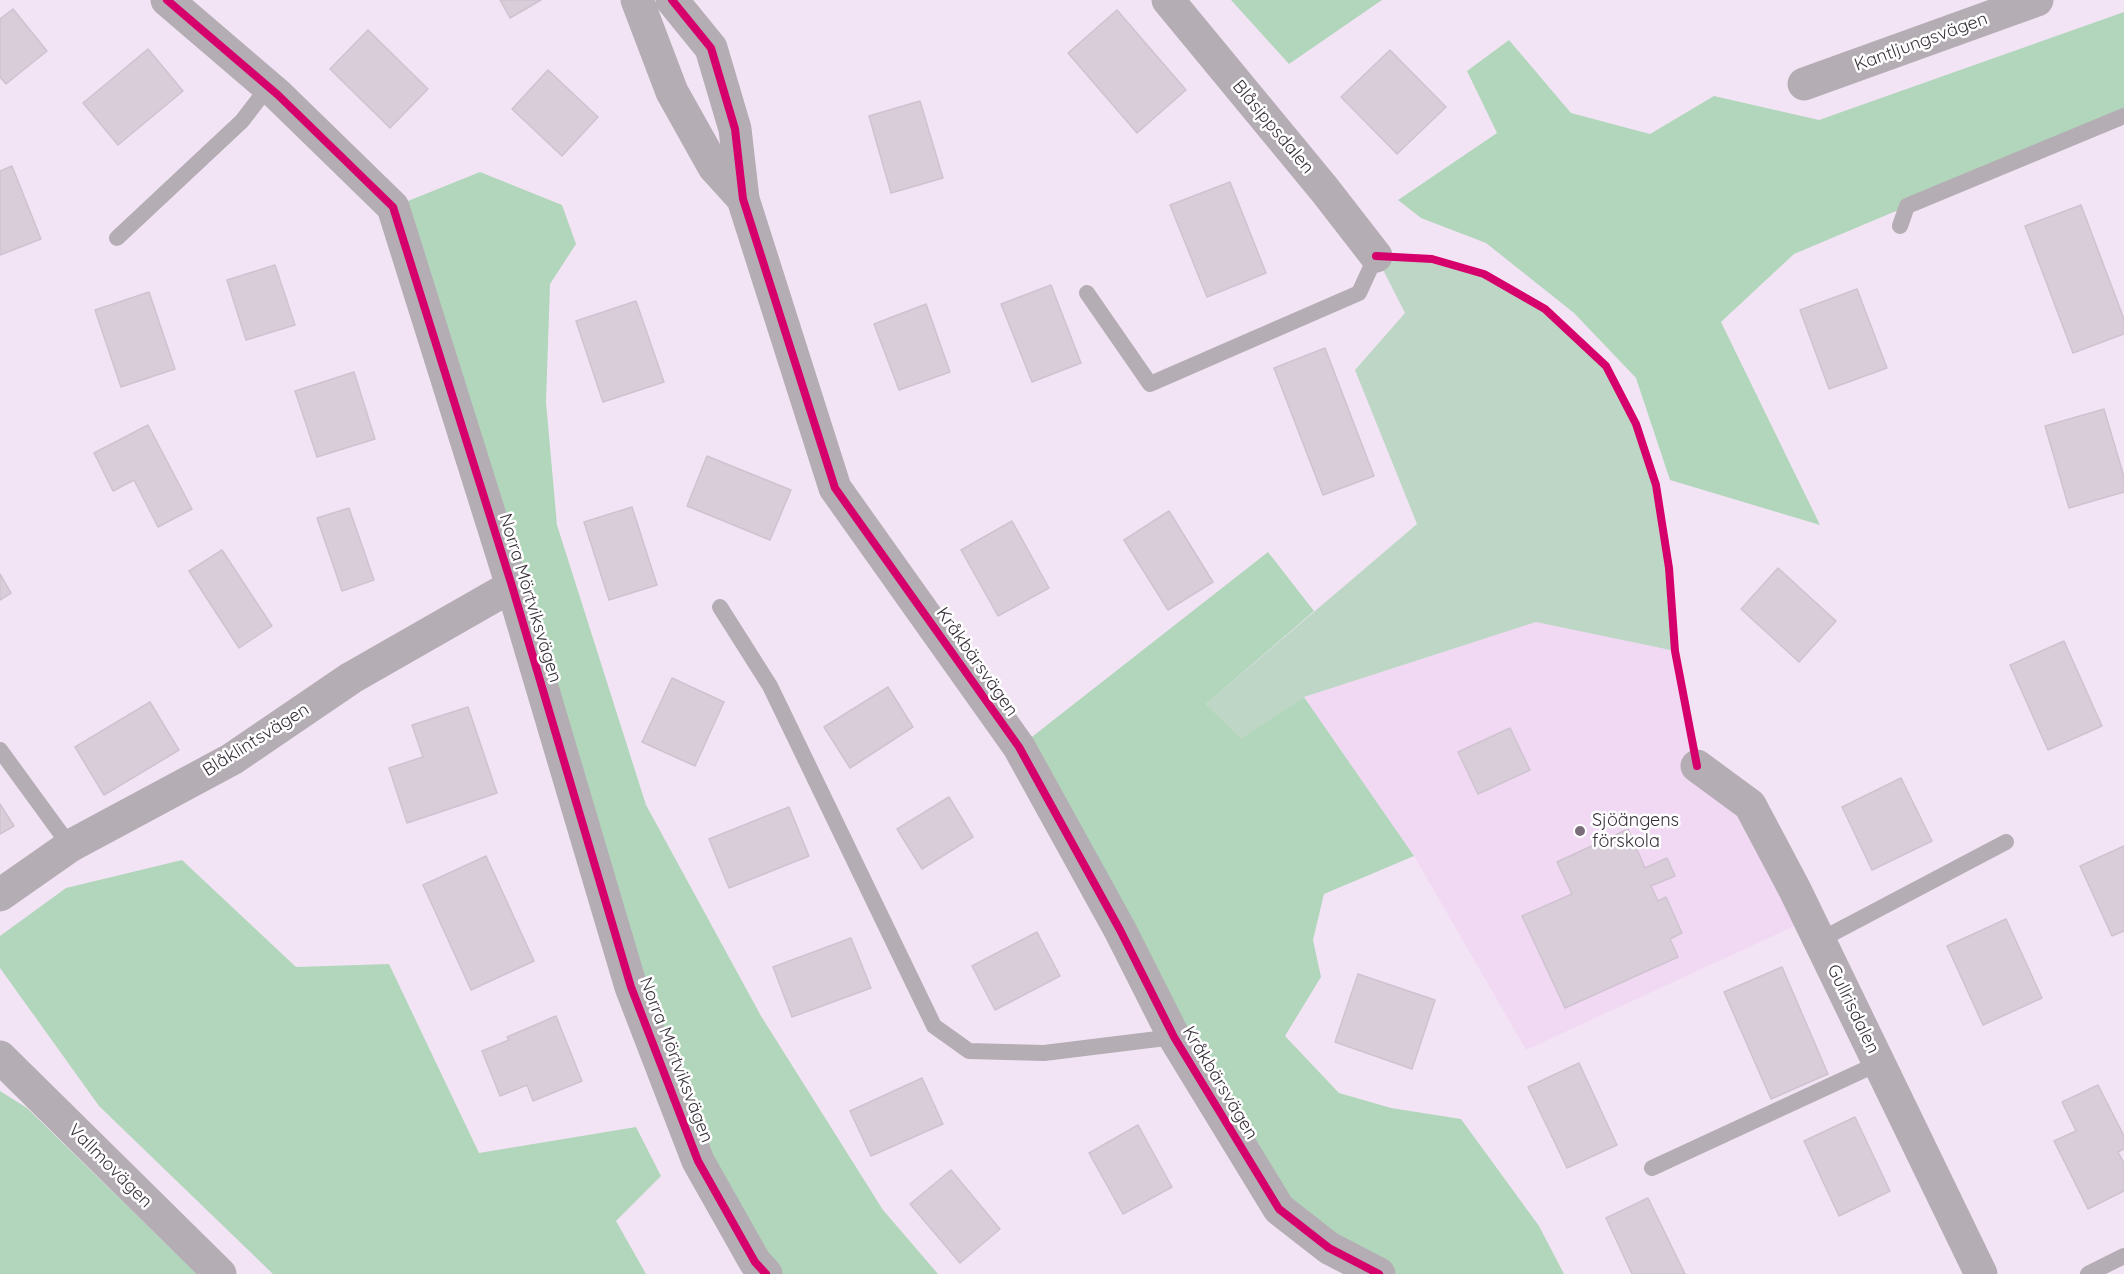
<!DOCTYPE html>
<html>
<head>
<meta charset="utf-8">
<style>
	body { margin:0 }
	canvas { display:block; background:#f3e4f5 }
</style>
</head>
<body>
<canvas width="2124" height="1274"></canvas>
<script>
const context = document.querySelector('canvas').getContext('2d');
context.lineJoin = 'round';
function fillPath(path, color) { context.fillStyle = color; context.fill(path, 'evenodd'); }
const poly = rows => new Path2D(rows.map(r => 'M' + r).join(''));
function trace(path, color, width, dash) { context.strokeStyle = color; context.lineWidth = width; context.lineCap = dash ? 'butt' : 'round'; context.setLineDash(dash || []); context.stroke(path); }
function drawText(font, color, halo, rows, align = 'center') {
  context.font = font + ' Quicksand,sans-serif'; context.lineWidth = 5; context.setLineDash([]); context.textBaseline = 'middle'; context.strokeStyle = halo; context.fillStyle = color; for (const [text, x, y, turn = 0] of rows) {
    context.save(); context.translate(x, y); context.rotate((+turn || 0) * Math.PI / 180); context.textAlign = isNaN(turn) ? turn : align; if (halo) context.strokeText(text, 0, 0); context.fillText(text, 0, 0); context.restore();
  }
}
fillPath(poly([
	[1536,622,1675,651,1697,766,1750,805,1810,919,1526,1050,1414,856,1304,697]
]), '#f1d9f4');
fillPath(poly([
	[1376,256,1432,259,1484,274,1545,309,1606,366,1636,424,1656,485,1669,568,1675,651,1536,622,1304,697,1241,740,1206,704,1417,524,1355,370,1405,313]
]), '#bed6c5');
fillPath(poly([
	[1231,0,1382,0,1289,64],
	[2124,12,2124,115,1794,254,1721,322,1820,525,1670,480,1636,378,1574,313,1486,243,1421,218,1398,200,1497,133,1467,71,1509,40,1571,113,1650,134,1714,96,1819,120],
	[480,172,562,205,576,244,550,284,546,402,557,525,646,805,761,1016,883,1210,938,1274,766,1274,698,1161,393,207],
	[1268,552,1314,611,1206,704,1241,739,1304,697,1414,856,1324,894,1313,940,1321,977,1285,1036,1339,1093,1391,1108,1461,1119,1539,1226,1564,1274,1379,1274,1279,1209,1019,747],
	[182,860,296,967,389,964,479,1153,636,1127,661,1176,616,1221,646,1274,273,1274,99,1106,0,968,0,936,66,888],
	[0,1091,27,1108,197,1274,0,1274]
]), '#b2d6bc');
const building = poly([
	[500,0,541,0,510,18,500,0],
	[13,9,47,51,6,84,0,77,0,19,13,9],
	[1117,10,1186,90,1137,133,1068,53,1117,10],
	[368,30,428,89,390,128,330,69,368,30],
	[148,49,183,91,118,145,83,103,148,49],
	[1390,50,1446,107,1397,154,1341,97,1390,50],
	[548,70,598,117,562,156,512,109,548,70],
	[920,101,943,178,891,193,869,116,920,101],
	[12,166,41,239,0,255,0,171,12,166],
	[1230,182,1266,273,1207,297,1170,205,1230,182],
	[2081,205,2124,319,2124,334,2073,353,2025,226,2081,205],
	[275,265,295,325,246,340,227,280,275,265],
	[1051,285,1081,363,1032,382,1001,304,1051,285],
	[1857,289,1887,368,1829,389,1800,310,1857,289],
	[149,292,175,369,121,387,95,310,149,292],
	[636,301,664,382,603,402,576,321,636,301],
	[926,304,950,372,899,390,874,324,926,304],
	[1325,348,1374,476,1323,495,1274,368,1325,348],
	[354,372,375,439,317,457,295,391,354,372],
	[2104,409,2124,477,2124,492,2069,508,2045,426,2104,409],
	[148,425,192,509,158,527,134,480,113,491,94,453,148,425],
	[707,456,791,490,770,540,687,506,707,456],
	[632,507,657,585,609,600,584,522,632,507],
	[349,508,374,580,342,591,317,518,349,508],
	[1169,511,1213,582,1168,610,1124,540,1169,511],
	[1012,521,1049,588,998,616,961,550,1012,521],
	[222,550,272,626,239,648,189,571,222,550],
	[1778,568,1836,621,1799,662,1741,609,1778,568],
	[0,574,11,593,0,600,0,574],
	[2064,641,2102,726,2048,750,2010,665,2064,641],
	[672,678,724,702,695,766,642,742,672,678],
	[888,687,913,727,850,768,824,727,888,687],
	[150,702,179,750,104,795,75,747,150,702],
	[468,707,497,793,407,823,389,768,423,757,412,725,468,707],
	[1510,728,1530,770,1478,794,1458,752,1510,728],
	[1901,778,1932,841,1872,870,1842,807,1901,778],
	[949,797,973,837,922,869,897,829,949,797],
	[0,804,14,826,0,834,0,804],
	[789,807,809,856,729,888,709,839,789,807],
	[1628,829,1645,868,1667,858,1675,876,1651,886,1658,901,1666,897,1682,933,1670,939,1678,957,1565,1008,1522,916,1572,894,1557,862,1628,829],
	[2124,846,2124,931,2112,936,2080,866,2124,846],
	[486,856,534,961,471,990,423,885,486,856],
	[2006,919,2042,998,1983,1025,1947,946,2006,919],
	[1037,932,1060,976,995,1010,972,966,1037,932],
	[851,938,871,988,792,1017,773,967,851,938],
	[1782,967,1828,1074,1771,1099,1724,992,1782,967],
	[1358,974,1435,1000,1412,1069,1335,1042,1358,974],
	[556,1016,582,1081,533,1101,527,1085,500,1096,482,1051,509,1040,507,1037,556,1016],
	[1579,1063,1617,1145,1567,1168,1528,1087,1579,1063],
	[922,1078,943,1124,871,1156,850,1111,922,1078],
	[2098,1085,2124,1136,2124,1149,2118,1152,2124,1163,2124,1191,2088,1209,2054,1141,2076,1131,2062,1102,2098,1085],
	[1855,1117,1890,1191,1839,1216,1804,1141,1855,1117],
	[1138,1125,1172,1187,1123,1214,1089,1153,1138,1125],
	[951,1170,1000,1229,960,1263,910,1204,951,1170],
	[1648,1198,1685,1274,1632,1274,1606,1218,1648,1198]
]);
fillPath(building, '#d9cdda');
trace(building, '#cfc3d0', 1.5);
trace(poly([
	[1900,226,1907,206,2124,116],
	[117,238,242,121,268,87],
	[1087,293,1150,384,1359,293,1376,256],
	[720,607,770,686,934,1026,969,1051,1044,1053,1174,1037],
	[0,750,70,846],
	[1820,940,2006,842],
	[1652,1168,1879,1063],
	[2088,1274,2124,1256]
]), '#b4adb4', 16);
trace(poly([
	[167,0,278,95,393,207,512,586,631,987,698,1161,755,1262,766,1274],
	[637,0,672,92,714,167,743,199],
	[672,0,711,48,735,129,743,199,835,488,1019,747,1120,930,1174,1037,1279,1209,1329,1248,1379,1274],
	[1168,0,1324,189,1376,256],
	[1804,84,2037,0],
	[1697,766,1750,805,1795,890,1981,1274],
	[0,895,70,846,232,759,351,678,512,586],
	[0,1057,220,1274]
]), '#b4adb4', 33);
trace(poly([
	[167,0,278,95,393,207,512,586,631,987,698,1161,755,1262,766,1274],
	[672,0,711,48,735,129,743,199,835,488,1019,747,1120,930,1174,1037,1279,1209,1329,1248,1379,1274],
	[1376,256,1432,259,1484,274,1545,309,1606,366,1636,424,1656,485,1669,568,1675,651,1697,766]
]), '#d6006c', 8);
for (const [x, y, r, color] of [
	[1580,831,6,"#7a6e7b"]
]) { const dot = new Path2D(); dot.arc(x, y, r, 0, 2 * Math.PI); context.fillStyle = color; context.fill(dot); trace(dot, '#fff', 2); }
drawText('18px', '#392f3a', '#fff', [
	["Kantljungsvägen",1921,42,-20],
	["Blåsippsdalen",1273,127,50],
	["Norra Mörtviksvägen",530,598,73],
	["Kråkbärsvägen",977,662,55],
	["Blåklintsvägen",256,740,-32],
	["Gullrisdalen",1853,1009,64],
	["Norra Mörtviksvägen",676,1060,69],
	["Kråkbärsvägen",1220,1083,59],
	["Vallmovägen",110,1166,45]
]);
drawText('18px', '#392f3a', '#fff', [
	["Sjöängens",1592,821],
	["förskola",1592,842]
], 'left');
</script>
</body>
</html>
